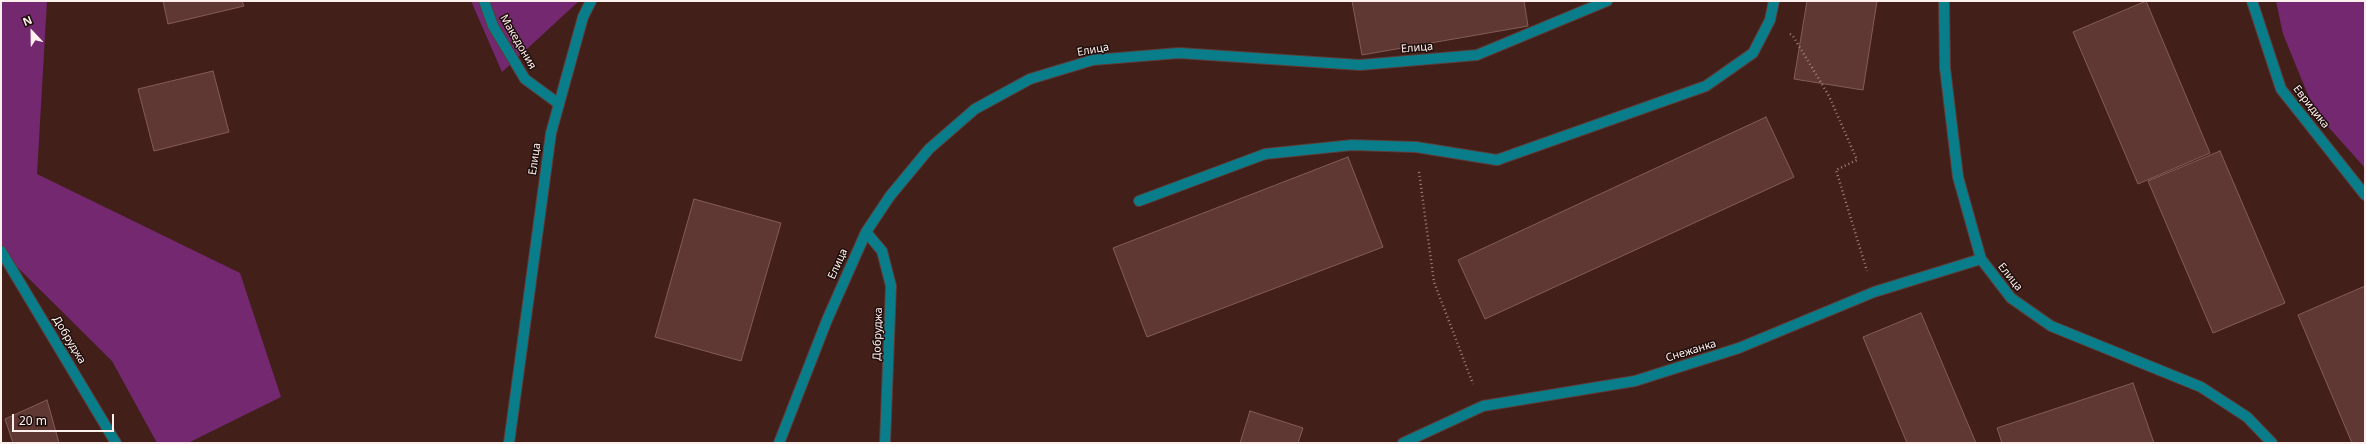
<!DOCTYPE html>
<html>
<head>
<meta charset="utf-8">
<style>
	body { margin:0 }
	#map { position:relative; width:2366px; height:444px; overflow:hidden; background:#431f1a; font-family:"Noto Sans",sans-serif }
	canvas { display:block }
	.frame { position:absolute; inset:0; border:2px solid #ffefed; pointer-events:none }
	.north { position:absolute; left:12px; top:12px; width:40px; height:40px; -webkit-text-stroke:3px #1f0f0c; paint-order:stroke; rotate:338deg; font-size:11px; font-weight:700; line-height:16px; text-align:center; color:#ffefed }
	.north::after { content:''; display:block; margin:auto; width:14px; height:18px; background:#ffefed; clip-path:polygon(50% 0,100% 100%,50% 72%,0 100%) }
	.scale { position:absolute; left:12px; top:414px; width:102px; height:18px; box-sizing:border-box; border:2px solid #ffefed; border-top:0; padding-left:5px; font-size:12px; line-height:14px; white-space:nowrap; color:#ffefed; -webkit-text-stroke:3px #1f0f0c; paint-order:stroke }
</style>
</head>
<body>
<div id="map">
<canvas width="2366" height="444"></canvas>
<div class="frame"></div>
<div class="north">N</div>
<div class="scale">20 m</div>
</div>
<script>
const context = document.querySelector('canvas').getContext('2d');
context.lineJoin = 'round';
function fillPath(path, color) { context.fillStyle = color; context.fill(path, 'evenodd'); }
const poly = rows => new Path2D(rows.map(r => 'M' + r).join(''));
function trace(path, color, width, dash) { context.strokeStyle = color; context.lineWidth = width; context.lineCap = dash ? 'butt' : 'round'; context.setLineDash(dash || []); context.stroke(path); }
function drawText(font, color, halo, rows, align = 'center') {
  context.font = font + ' "Noto Sans",sans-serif'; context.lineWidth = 3; context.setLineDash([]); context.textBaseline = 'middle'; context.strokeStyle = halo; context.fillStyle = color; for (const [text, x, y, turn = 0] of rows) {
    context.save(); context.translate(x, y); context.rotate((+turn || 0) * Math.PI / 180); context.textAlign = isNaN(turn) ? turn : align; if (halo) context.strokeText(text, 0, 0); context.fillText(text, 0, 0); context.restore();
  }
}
fillPath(poly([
	[1,1,47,1,37,174,240,273,281,397,188,443,157,443,112,361,1,251],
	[471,1,579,1,502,72],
	[2276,1,2365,1,2365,168,2315,112,2283,34]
]), '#732870');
const building = poly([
	[163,1,242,1,244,6,168,24,163,1],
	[1352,1,1524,1,1528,26,1362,55,1352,1],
	[1807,1,1877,1,1863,90,1794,79,1807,1],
	[2146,1,2210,153,2138,184,2073,32,2146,1],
	[213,71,229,132,154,151,138,89,213,71],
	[1766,117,1794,177,1485,319,1458,260,1766,117],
	[2220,151,2285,303,2213,333,2148,181,2220,151],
	[1348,157,1383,247,1147,337,1113,248,1348,157],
	[694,199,781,223,741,361,655,337,694,199],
	[2365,286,2365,443,2352,443,2298,315,2365,286],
	[1921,313,1976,443,1907,443,1863,337,1921,313],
	[2133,383,2154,443,2002,443,1997,428,2133,383],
	[47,400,59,443,13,443,5,419,47,400],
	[1250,411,1303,428,1298,443,1240,443,1250,411]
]);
fillPath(building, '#5f3833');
trace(building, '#855c55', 1);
const lane = poly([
	[484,1,493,26,525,79,559,104],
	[1139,201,1265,154,1352,145,1416,147,1497,160]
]);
const street = poly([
	[1944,1,1945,68,1958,177,1981,259,2011,298,2051,326,2201,387,2247,417,2272,443],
	[2252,1,2281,89,2365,195],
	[1497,160,1706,86,1753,53,1770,20,1774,1],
	[866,232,882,251,891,286,885,443],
	[1,251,116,443],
	[509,443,551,133,583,17,591,1],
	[779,443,827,320,866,232,890,196,929,149,975,109,1030,79,1093,60,1179,53,1360,65,1477,55,1607,1],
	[1403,443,1483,406,1635,381,1739,348,1874,292,1981,259]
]);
trace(lane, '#5d3c38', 12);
trace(street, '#5d3c38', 12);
trace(poly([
	[1790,34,1793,36,1829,96,1857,160,1836,170,1867,271],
	[1419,172,1434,282,1473,384]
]), '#9c827e', 2.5, [1, 3]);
trace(lane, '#0a7d8b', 10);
trace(street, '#0a7d8b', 10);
drawText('11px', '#ffefed', '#1f0f0c', [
	["Македония",518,42,60],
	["Елица",1417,48,-5],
	["Елица",1093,50,-10],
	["Евридика",2311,107,52],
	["Елица",535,159,-82],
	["Елица",838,264,-66],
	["Елица",2010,277,51],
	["Добруджа",878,334,-88],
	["Добруджа",69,340,59],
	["Снежанка",1691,351,-17]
]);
</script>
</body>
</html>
